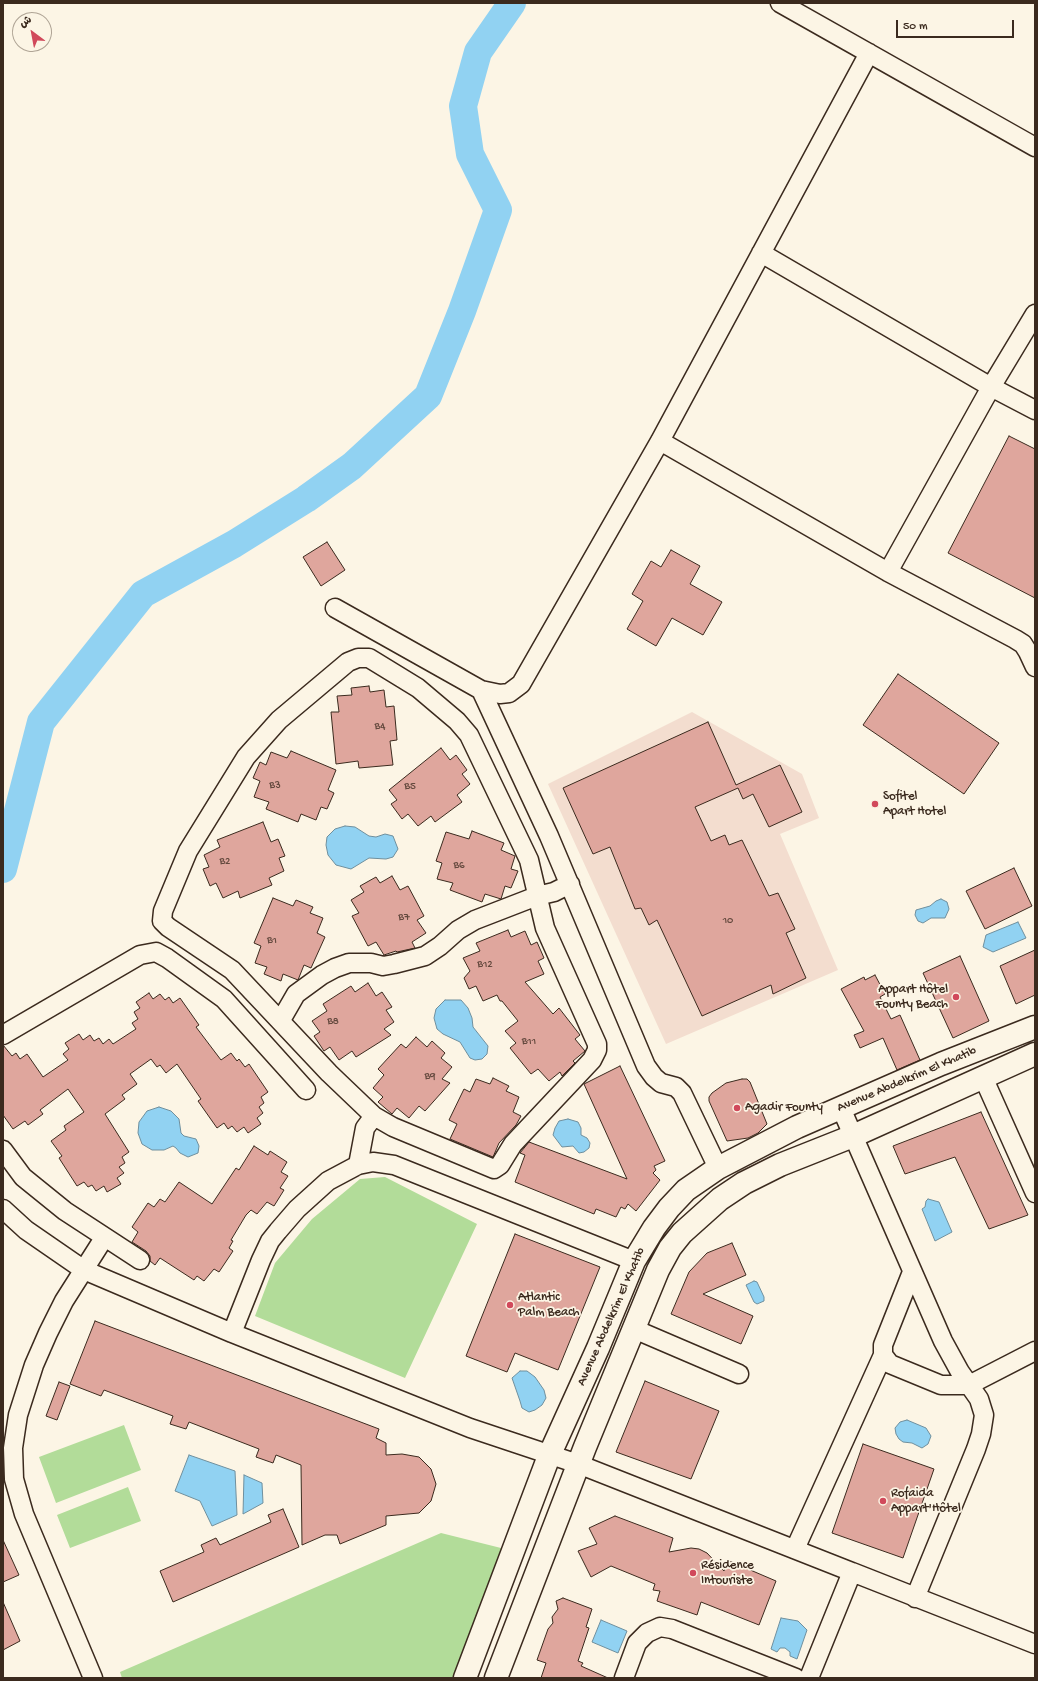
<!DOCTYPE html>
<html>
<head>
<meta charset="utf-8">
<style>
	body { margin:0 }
	#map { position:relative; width:1038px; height:1681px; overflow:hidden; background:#fcf5e5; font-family:"Gochi Hand","Playpen Sans Arabic",sans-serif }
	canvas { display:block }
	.frame { position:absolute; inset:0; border:4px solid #3b2a1e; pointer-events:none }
	.north { position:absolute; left:12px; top:12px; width:40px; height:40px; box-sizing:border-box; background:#fcf5e5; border:1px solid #afa495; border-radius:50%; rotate:328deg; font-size:11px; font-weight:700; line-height:16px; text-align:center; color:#3b2a1e }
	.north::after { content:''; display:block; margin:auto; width:14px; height:18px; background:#d1495b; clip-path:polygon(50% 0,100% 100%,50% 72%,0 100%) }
	.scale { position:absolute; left:896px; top:20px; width:118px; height:18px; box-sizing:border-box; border:2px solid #3b2a1e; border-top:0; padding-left:5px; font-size:12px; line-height:14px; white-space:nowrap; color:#3b2a1e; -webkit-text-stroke:3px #fcf5e5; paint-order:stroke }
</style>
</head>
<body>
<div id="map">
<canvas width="1038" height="1681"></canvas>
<div class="frame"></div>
<div class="north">ش</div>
<div class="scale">50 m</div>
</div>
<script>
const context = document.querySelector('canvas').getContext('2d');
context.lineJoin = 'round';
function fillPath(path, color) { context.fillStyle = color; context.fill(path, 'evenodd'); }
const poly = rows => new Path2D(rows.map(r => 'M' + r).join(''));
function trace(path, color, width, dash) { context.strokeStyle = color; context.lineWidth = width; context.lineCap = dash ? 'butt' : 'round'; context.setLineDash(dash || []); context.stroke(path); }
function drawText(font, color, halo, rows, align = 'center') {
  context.font = font + ' "Gochi Hand",sans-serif'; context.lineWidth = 3.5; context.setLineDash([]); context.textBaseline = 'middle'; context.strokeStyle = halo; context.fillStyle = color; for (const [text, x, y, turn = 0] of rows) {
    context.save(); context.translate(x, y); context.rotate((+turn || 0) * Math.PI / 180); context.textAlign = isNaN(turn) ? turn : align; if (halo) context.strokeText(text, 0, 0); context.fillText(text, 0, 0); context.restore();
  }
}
fillPath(poly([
	[692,712,802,774,819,818,780,834,838,970,666,1044,548,784]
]), '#f3ddcf');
fillPath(poly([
	[385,1177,477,1224,405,1378,255,1316,275,1263,312,1219,360,1179],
	[124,1425,141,1470,56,1503,39,1457],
	[128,1487,141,1521,70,1548,57,1515],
	[441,1533,505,1549,456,1678,122,1678,120,1672]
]), '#b2dc99');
const water = poly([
	[345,826,355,827,369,836,376,837,385,834,393,836,398,849,393,857,386,859,369,858,351,869,336,865,328,855,326,845,327,837,335,829,345,826],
	[941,899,947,902,949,909,945,918,931,918,923,923,918,921,915,915,916,910,930,906,936,901,941,899],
	[1018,922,1026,938,993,952,983,947,986,935,1018,922],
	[445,1000,461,1000,468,1008,472,1018,473,1027,488,1046,487,1054,482,1059,475,1060,470,1058,460,1042,443,1034,437,1029,434,1018,436,1009,445,1000],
	[159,1107,171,1111,179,1119,181,1133,184,1136,196,1139,199,1146,198,1153,188,1157,180,1153,176,1148,173,1146,164,1150,152,1150,142,1144,138,1133,139,1122,147,1111,159,1107],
	[568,1119,578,1122,581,1128,581,1135,587,1138,590,1143,589,1148,584,1152,579,1153,573,1146,562,1147,553,1135,555,1128,559,1121,568,1119],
	[928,1199,939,1202,952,1232,935,1241,922,1209,925,1207,926,1201,928,1199],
	[754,1281,757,1282,764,1297,764,1301,757,1304,754,1302,746,1285,754,1281],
	[520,1371,527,1371,535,1377,544,1390,546,1398,542,1405,535,1410,529,1412,522,1408,520,1401,512,1378,520,1371],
	[907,1420,926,1428,931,1436,928,1444,922,1448,912,1443,903,1442,899,1439,896,1434,895,1428,900,1422,907,1420],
	[189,1455,235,1471,237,1515,212,1526,200,1501,175,1491,189,1455],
	[244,1475,262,1483,263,1503,243,1514,244,1475],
	[781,1618,798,1621,807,1630,797,1659,790,1656,790,1652,785,1648,780,1648,777,1652,771,1649,781,1618],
	[601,1620,627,1631,618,1653,592,1642,601,1620]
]);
fillPath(water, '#91d2f2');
trace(water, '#6f8f9d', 1);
trace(poly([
	[3,869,41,722,143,594,234,544,306,499,352,466,428,396,462,311,498,210,470,154,463,106,478,52,512,3]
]), '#91d2f2', 28);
const building = poly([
	[1009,436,1035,449,1035,598,948,553,1009,436],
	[327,542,345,570,321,586,303,557,327,542],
	[671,550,700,566,690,584,722,602,703,635,672,618,656,646,627,629,643,601,632,594,651,561,661,567,671,550],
	[898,674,999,743,964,794,863,725,898,674],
	[369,686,370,692,384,690,386,707,394,706,397,740,390,741,393,765,359,768,358,761,336,764,331,712,339,712,337,696,352,695,351,688,369,686],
	[708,722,736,785,780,765,802,812,769,827,753,794,743,799,738,788,695,807,711,841,725,835,729,845,742,840,769,896,778,893,795,929,786,933,806,978,773,994,771,985,702,1016,657,920,649,925,641,908,635,909,610,847,593,854,563,788,708,722],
	[441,748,450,760,456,755,467,770,462,774,470,784,457,795,462,802,435,822,431,816,418,826,408,814,402,819,391,804,397,800,389,790,441,748],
	[291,751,336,770,328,790,334,793,327,809,321,807,316,820,301,814,298,822,266,809,269,802,254,797,260,781,253,778,260,762,266,765,271,752,287,758,291,751],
	[263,822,271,842,278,839,285,856,279,858,284,871,269,878,272,885,240,898,238,891,223,898,216,883,210,886,203,869,209,867,204,855,220,847,217,840,263,822],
	[472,831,504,843,501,850,515,856,511,869,518,871,511,888,505,886,501,899,485,894,482,902,450,890,453,883,437,879,442,863,436,861,446,832,469,839,472,831],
	[1014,868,1032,906,985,929,966,891,1014,868],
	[392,876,400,890,408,886,424,916,417,920,426,933,412,942,415,948,397,952,396,951,384,955,376,942,368,946,352,916,359,913,351,900,364,892,360,886,376,877,380,883,392,876],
	[273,898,293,906,296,900,313,907,310,913,323,918,317,933,325,937,311,968,304,965,298,980,283,974,281,981,264,974,267,967,255,963,261,946,254,943,273,898],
	[508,930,511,937,525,931,531,945,537,942,544,958,538,961,544,974,525,982,553,1014,559,1008,580,1035,575,1039,585,1051,573,1061,575,1063,562,1076,560,1072,549,1081,538,1069,531,1074,510,1048,516,1043,505,1031,518,1021,502,1001,500,1001,497,995,483,1001,476,986,469,989,464,978,470,971,463,958,480,951,476,943,508,930],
	[1035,950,1035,995,1016,1004,1000,966,1035,950],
	[960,956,989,1021,953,1038,923,973,960,956],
	[875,975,885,994,880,997,891,1019,900,1015,920,1060,897,1070,883,1038,860,1048,854,1035,864,1031,841,989,864,977,865,980,875,975],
	[368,983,376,996,382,992,392,1007,386,1010,394,1022,384,1029,391,1035,356,1057,352,1051,339,1060,330,1047,324,1051,314,1036,320,1032,312,1021,327,1011,323,1004,351,986,355,992,368,983],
	[149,993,153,999,160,994,165,1000,169,997,173,1003,180,998,199,1025,196,1027,221,1060,231,1053,237,1061,239,1059,245,1067,249,1064,268,1092,261,1097,264,1103,259,1107,263,1113,257,1118,261,1124,248,1133,244,1127,237,1132,232,1126,228,1129,224,1123,217,1128,198,1101,201,1099,177,1064,166,1073,160,1065,157,1067,151,1059,130,1074,137,1084,122,1095,125,1099,105,1114,129,1152,122,1157,125,1163,119,1167,124,1173,117,1178,121,1184,107,1192,104,1186,96,1191,92,1185,88,1187,84,1182,77,1186,59,1158,62,1156,51,1141,66,1130,64,1126,84,1112,68,1089,40,1110,43,1114,28,1125,25,1121,13,1129,3,1115,3,1045,12,1056,16,1053,20,1059,27,1054,43,1077,68,1060,63,1054,69,1049,65,1043,79,1034,83,1040,90,1035,94,1041,99,1038,103,1044,109,1039,113,1044,136,1029,132,1023,138,1019,134,1012,140,1008,136,1002,149,993],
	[416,1037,427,1047,432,1041,445,1053,441,1058,452,1067,442,1079,450,1083,425,1111,419,1106,409,1118,397,1108,392,1114,378,1102,383,1097,373,1088,384,1075,378,1069,401,1044,406,1048,416,1037],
	[620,1066,665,1161,654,1166,656,1170,653,1173,660,1180,636,1211,628,1204,625,1209,621,1207,616,1217,596,1209,594,1214,515,1182,525,1155,520,1153,529,1142,627,1179,584,1084,620,1066],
	[493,1078,509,1086,506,1091,519,1097,513,1112,521,1116,516,1125,499,1143,493,1157,450,1139,457,1124,449,1120,464,1089,470,1092,476,1079,490,1084,493,1078],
	[742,1079,747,1079,750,1082,767,1124,758,1133,748,1138,727,1141,709,1101,709,1097,712,1093,726,1083,742,1079],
	[981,1112,1028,1215,989,1229,955,1157,905,1174,893,1146,981,1112],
	[254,1146,268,1155,270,1151,287,1162,281,1172,288,1176,280,1188,284,1190,274,1206,267,1202,257,1214,251,1210,246,1215,231,1240,233,1241,229,1248,233,1251,219,1272,214,1269,204,1281,197,1276,194,1280,160,1258,155,1265,150,1261,150,1256,146,1251,132,1242,138,1232,132,1227,148,1203,154,1207,160,1199,165,1202,179,1182,212,1204,236,1168,239,1170,254,1146],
	[515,1234,600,1267,558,1370,515,1353,507,1372,466,1356,515,1234],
	[732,1243,746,1275,703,1294,753,1316,741,1344,671,1314,689,1272,707,1253,732,1243],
	[95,1321,379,1429,376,1438,386,1443,386,1455,402,1454,419,1457,431,1469,436,1484,431,1501,419,1513,386,1516,386,1525,340,1544,337,1535,325,1535,302,1545,301,1465,276,1455,273,1463,256,1457,259,1449,189,1422,186,1429,170,1424,173,1416,104,1390,101,1396,70,1384,95,1321],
	[645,1381,719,1411,691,1479,616,1452,645,1381],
	[59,1382,70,1386,57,1420,46,1416,59,1382],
	[863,1444,934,1469,903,1558,832,1533,863,1444],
	[283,1509,299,1547,173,1602,160,1571,204,1552,201,1545,216,1538,220,1545,271,1522,268,1515,283,1509],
	[615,1516,673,1538,669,1552,691,1548,699,1549,707,1553,724,1571,727,1560,776,1581,759,1625,701,1602,697,1615,657,1601,660,1591,653,1590,655,1584,611,1566,591,1577,578,1551,597,1544,589,1528,615,1516],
	[3,1540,19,1575,3,1582,3,1540],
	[563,1598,592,1609,586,1627,589,1628,578,1661,583,1663,581,1666,608,1678,541,1678,546,1663,537,1660,548,1629,553,1623,552,1617,558,1609,556,1601,563,1598],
	[3,1602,20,1641,3,1650,3,1602]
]);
fillPath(building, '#dfa69d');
trace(building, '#3b2a1e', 1);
const minor = poly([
	[780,3,1035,147],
	[761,253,991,387,1035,410],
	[660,441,888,572,1015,639,1023,644,1028,652,1035,667],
	[888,572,991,387,1035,314],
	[335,608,481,690,500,694,509,693,521,684,660,441,869,53],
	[358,658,369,658,418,688,457,721,469,735,529,860,545,928,597,1044,597,1050,592,1060,513,1144,500,1165,494,1169,393,1127,374,1116,329,1073,232,970,168,927,162,921,163,911,188,851,246,757,279,720,348,662,358,658],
	[481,690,549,836,646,1066,654,1077,661,1083,676,1087,682,1093,718,1168],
	[281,1020,296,994,322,975,335,968,349,963,371,963,383,966,394,964,425,956,440,946,458,930,475,920,537,896,554,892,570,884],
	[3,1035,140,955,156,952,167,958,224,999,306,1090],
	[983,1077,1035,1193],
	[841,1108,943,1341,960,1372,979,1399,984,1415,981,1434,976,1449,915,1598],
	[3,1150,23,1177,65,1211,140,1260],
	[358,1165,365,1128,374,1116],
	[3,1209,26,1230,84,1270,232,1333,470,1428,578,1464,852,1572,809,1678],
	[912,1272,883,1345,883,1355,890,1364,941,1385,969,1385,1035,1351],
	[634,1329,739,1374],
	[232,1333,261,1260,270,1241,278,1231,297,1209,328,1181,358,1165,373,1162,394,1165,634,1261],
	[795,1549,883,1355],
	[852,1572,1035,1644],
	[93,1678,24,1514,14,1479,13,1448,18,1415,34,1365,48,1333,64,1301,104,1238],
	[624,1678,637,1643,647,1633,660,1627,672,1629,796,1678]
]);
const tertiary = poly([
	[465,1678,549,1456,598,1348,634,1261,654,1228,669,1208,686,1190,718,1168,797,1127,941,1064,1035,1027],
	[496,1678,585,1447,658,1270,670,1248,682,1233,720,1199,744,1183,780,1165,853,1136,1035,1054]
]);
trace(minor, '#3b2a1e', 21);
trace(tertiary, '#3b2a1e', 25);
trace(minor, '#fcf5e5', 18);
trace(tertiary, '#fcf5e5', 22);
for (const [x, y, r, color] of [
	[875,804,4,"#d1495b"],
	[956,997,4,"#d1495b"],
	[737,1108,4,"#d1495b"],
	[510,1305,4,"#d1495b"],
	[883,1501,4,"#d1495b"],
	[693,1573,4,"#d1495b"]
]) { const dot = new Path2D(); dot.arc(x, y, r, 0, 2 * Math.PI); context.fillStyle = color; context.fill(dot); trace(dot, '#fcf5e5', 1.5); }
drawText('11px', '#64493e', null, [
	["B4",380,727],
	["B3",275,786],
	["B5",410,787],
	["B2",225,862],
	["B6",459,866],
	["B7",404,918],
	["10",728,921],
	["B1",272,941],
	["B12",485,965],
	["B8",333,1022],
	["B11",529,1042],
	["B9",430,1077]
]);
drawText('13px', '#3b2a1e', '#fcf5e5', [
	["Sofitel",883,797],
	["Apart Hotel",883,812],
	["Appart Hôtel",948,990,"right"],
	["Founty Beach",948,1005,"right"],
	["Agadir Founty",745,1108],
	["Atlantic",518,1298],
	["Palm Beach",518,1313],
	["Rofaida",891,1494],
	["Appart'Hôtel",891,1509],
	["Résidence",701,1566],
	["Intouriste",701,1581]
], 'left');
drawText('13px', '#3b2a1e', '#fcf5e5', [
	["Avenue Abdelkrim El Khatib",907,1080,-23],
	["Avenue Abdelkrim El Khatib",612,1317,-66]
]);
</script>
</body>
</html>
